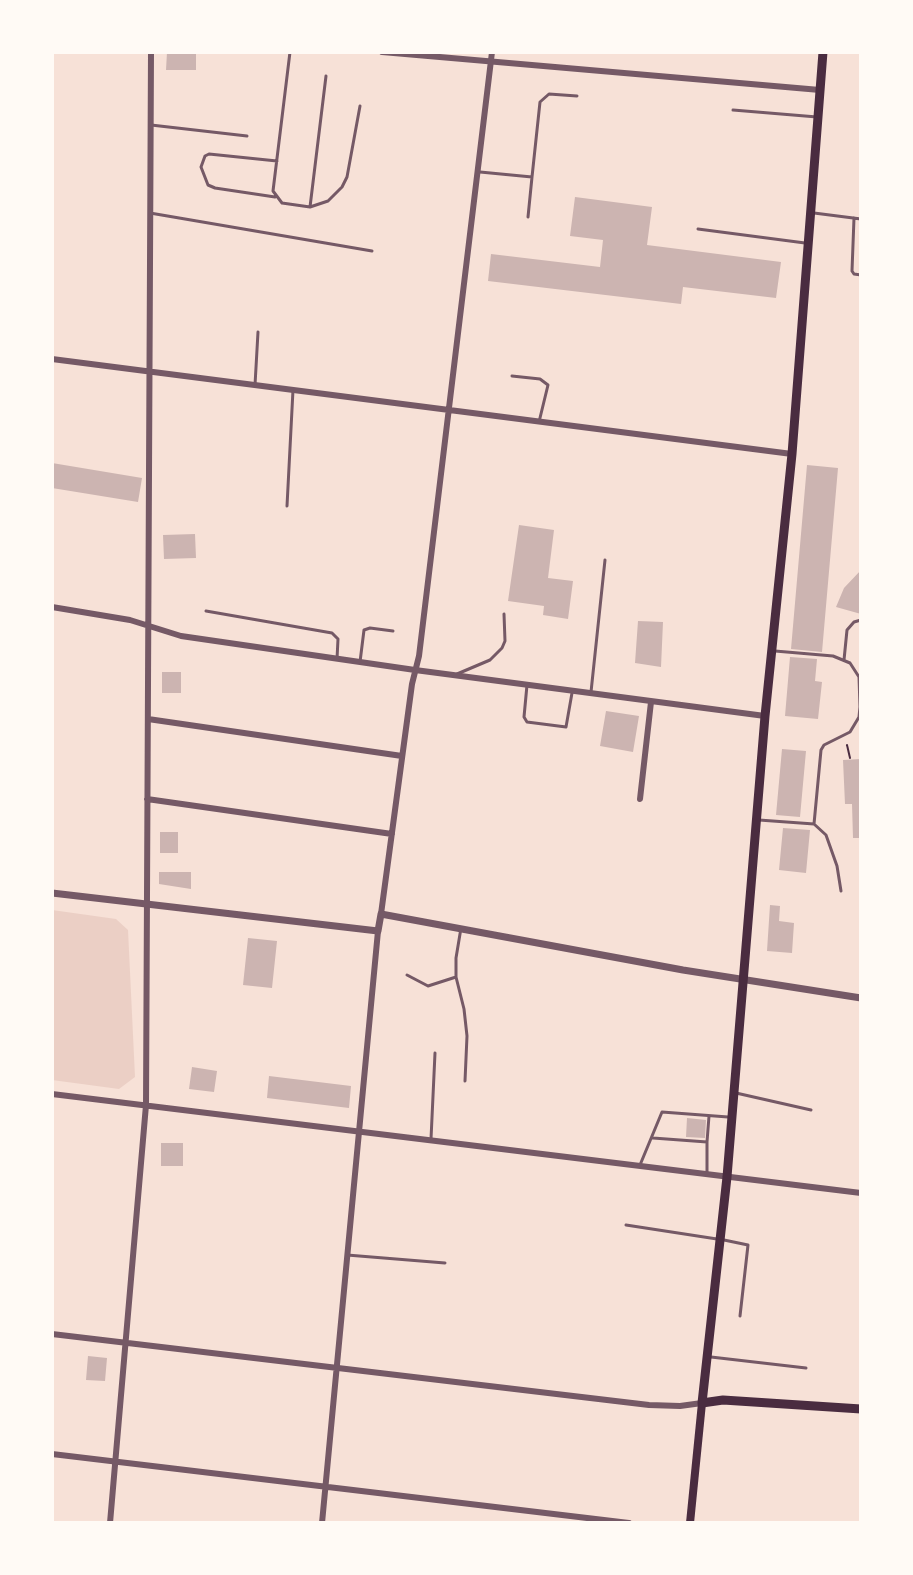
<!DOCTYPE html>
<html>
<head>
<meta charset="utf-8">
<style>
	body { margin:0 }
	#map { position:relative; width:913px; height:1575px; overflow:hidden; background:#f7e1d7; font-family:"Exo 2",sans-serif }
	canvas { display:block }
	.frame { position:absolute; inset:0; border:54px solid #fffaf5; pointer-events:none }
</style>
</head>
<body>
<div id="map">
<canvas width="913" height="1575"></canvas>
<div class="frame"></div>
</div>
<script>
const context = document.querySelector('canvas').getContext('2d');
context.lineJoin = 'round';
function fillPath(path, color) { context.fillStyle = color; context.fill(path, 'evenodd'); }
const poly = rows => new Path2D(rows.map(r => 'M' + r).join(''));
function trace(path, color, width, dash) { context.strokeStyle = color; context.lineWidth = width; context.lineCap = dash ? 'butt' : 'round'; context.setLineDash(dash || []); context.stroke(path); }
fillPath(poly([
	[52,910,116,919,128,930,135,1077,119,1089,52,1080]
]), '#ebcfc5');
fillPath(poly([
	[167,52,196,52,196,70,166,70],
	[575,197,652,207,647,245,781,262,776,298,683,287,681,304,488,281,491,254,600,267,603,240,570,236],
	[52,463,142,478,138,502,52,488],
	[807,465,838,468,822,652,791,649],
	[519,525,554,530,548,578,573,581,568,619,543,615,544,606,508,601],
	[195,534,196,558,164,559,163,535],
	[861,570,861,614,836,607,844,588],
	[638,621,663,622,661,667,635,663],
	[790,657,817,659,815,681,822,682,818,719,785,716],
	[162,672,181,672,181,693,162,693],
	[606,711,639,716,633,752,600,746],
	[782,749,806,751,800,817,776,815],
	[861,759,861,838,853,838,852,804,845,804,843,760],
	[783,828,810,830,806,873,779,870],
	[160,832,178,832,178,853,160,853],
	[159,872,191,872,191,889,159,884],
	[770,905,780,906,779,921,794,923,792,953,767,951],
	[248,938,277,941,272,988,243,985],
	[192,1067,217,1071,214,1092,189,1089],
	[269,1076,351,1086,349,1108,267,1098],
	[687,1118,706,1120,705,1138,686,1137],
	[161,1143,183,1143,183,1166,161,1166],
	[88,1356,107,1358,105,1381,86,1380]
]), '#ccb4b1');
trace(poly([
	[847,745,850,758]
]), '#4a2c40', 2);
trace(poly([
	[290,52,273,191,282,203,310,207,326,76],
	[733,110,817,117],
	[151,125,247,136],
	[480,172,532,177,540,102,549,94,577,96],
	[275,197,215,188,208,185,201,167,205,156,209,154,277,161],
	[310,207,328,201,342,187,347,177,360,106],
	[150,213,372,251],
	[814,213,861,219],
	[528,217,532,177],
	[854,218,852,271,854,274,861,275],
	[698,229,805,243],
	[512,376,540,379,548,385,539,422],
	[255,385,258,332],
	[287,506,293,390],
	[206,611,332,633,338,639,337,659],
	[844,660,847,630,854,622,861,620],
	[360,662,364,630,370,628,393,631],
	[457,674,490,660,502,648,505,641,504,614],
	[527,685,524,717,527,722,566,727,572,693],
	[591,692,605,560],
	[759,820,814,824,821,750,824,745,850,732,859,717,860,707,859,677,850,663,833,656,775,651],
	[814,824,826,835,837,866,841,891],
	[461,928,456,958,456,977,464,1009,467,1036,465,1081],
	[407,975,428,986,456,977],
	[736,1093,811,1110],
	[653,1138,707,1142,707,1172],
	[431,1139,435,1053],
	[707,1142,709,1116],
	[640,1165,662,1112,728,1117],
	[626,1225,717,1239],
	[724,1240,748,1245,740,1316],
	[347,1255,445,1263],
	[711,1357,806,1368]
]), '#755966', 3);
trace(poly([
	[382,52,820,90],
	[52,359,792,454],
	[52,607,130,620,181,636,415,670,765,716],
	[148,719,402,756],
	[147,799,392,834],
	[640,799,651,702],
	[381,914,412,684,419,656,492,52],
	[52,1094,861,1193],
	[52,1334,649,1405,680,1406,702,1403],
	[52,1454,629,1523],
	[110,1523,146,1105,151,52],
	[322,1523,378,931]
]), '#755966', 6);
trace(poly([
	[52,893,378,931,381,914,683,970,861,998]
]), '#755966', 7);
trace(poly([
	[690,1523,702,1403]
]), '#4a2c40', 8);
trace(poly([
	[823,52,792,454,765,716,727,1177,702,1403,723,1400,861,1409]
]), '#4a2c40', 9);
</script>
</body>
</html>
